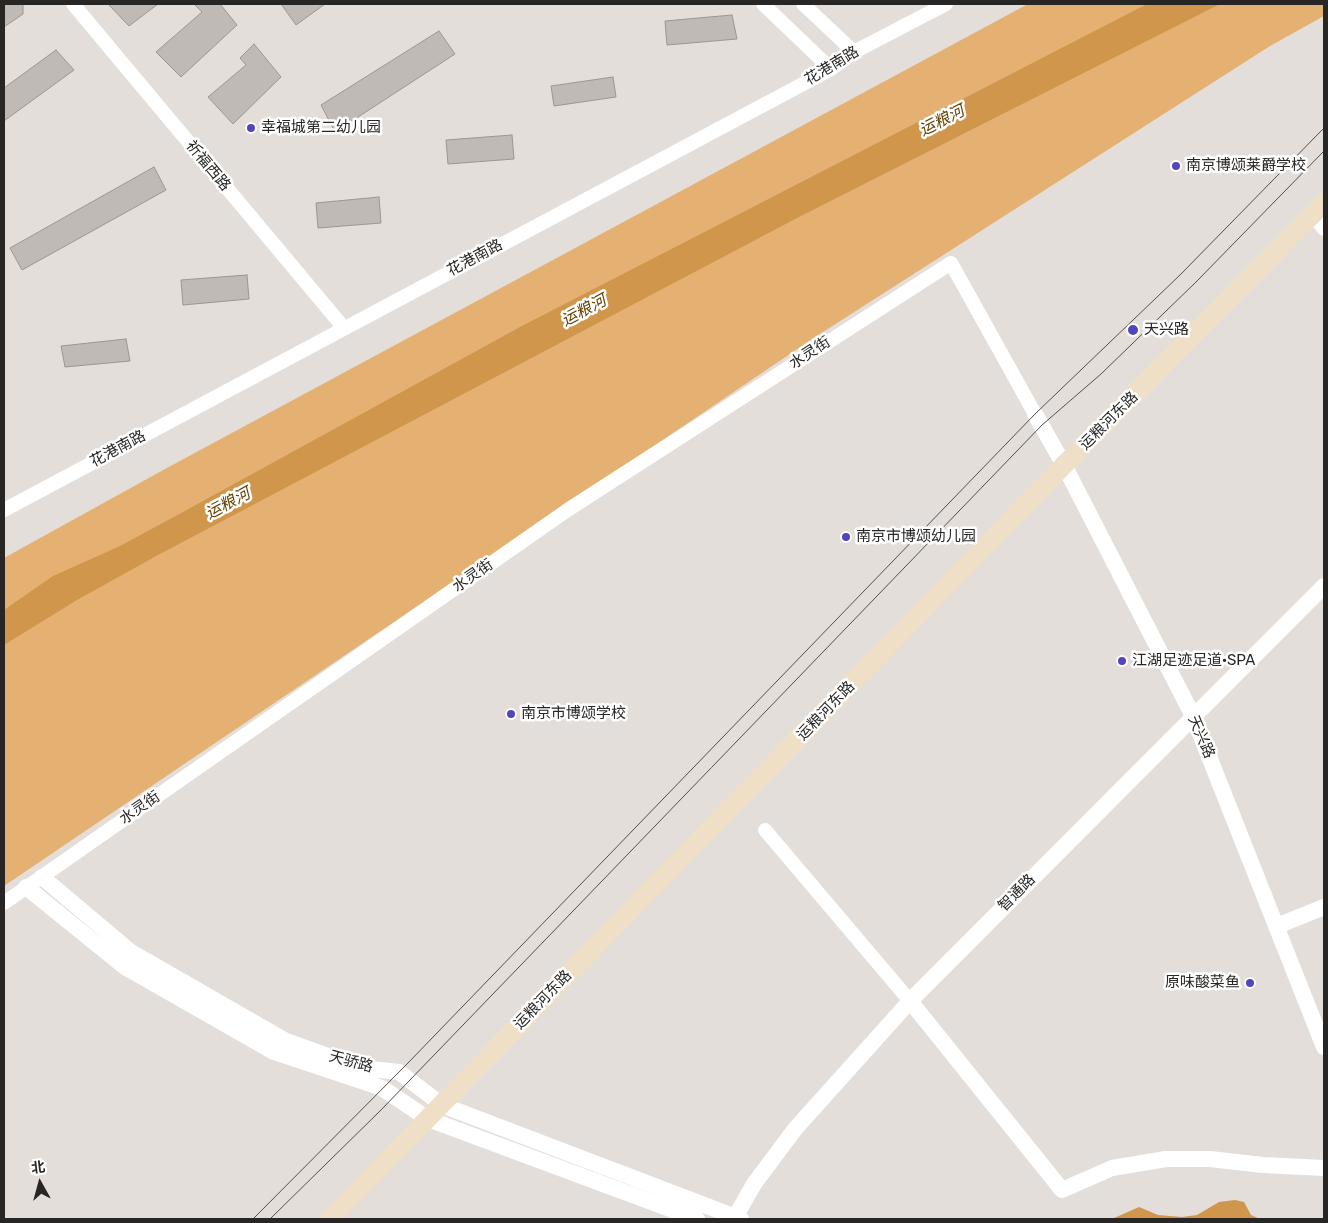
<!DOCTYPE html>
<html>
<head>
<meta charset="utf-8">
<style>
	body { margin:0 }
	#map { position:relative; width:1328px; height:1223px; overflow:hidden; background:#e3ded9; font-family:Rubik,"Noto Sans SC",sans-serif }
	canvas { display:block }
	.frame { position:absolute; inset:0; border:5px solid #272624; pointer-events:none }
	.north { position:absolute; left:15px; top:1158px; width:50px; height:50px; -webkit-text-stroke:4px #fff; paint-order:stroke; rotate:353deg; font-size:14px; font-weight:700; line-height:20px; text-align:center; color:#272624 }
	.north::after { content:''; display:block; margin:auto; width:18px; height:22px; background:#272624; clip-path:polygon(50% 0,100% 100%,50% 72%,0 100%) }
</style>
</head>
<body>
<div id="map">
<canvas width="1328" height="1223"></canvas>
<div class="frame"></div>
<div class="north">北</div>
</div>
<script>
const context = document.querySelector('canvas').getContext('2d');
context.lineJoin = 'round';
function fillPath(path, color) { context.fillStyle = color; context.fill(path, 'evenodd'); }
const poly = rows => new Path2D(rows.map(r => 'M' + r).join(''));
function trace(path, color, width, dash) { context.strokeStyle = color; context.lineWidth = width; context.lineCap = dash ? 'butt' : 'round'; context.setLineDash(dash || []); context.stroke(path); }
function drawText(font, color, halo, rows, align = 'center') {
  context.font = font + ' Rubik,"Noto Sans SC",sans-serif'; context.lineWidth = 5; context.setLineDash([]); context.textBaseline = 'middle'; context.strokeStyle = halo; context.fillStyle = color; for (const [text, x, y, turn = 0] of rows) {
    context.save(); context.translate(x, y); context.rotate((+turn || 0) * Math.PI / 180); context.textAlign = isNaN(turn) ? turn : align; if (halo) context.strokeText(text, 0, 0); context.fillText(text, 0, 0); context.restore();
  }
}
fillPath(poly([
	[1028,4,1324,4,1324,16,1270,46,812,339,4,886,4,558,165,469]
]), '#e4b172');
fillPath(poly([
	[1147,4,1220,4,797,218,158,555,77,600,4,645,4,610,53,576,120,546,183,512,520,327],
	[1235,1200,1244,1202,1251,1215,1260,1219,1112,1219,1139,1207,1158,1215,1182,1217,1197,1215,1219,1202]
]), '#cf964c');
const building = poly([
	[4,4,23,4,23,14,4,27,4,4],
	[108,4,158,4,129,26,108,4],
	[194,4,220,4,237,25,181,77,156,52,202,12,194,4],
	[281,4,325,4,296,25,281,4],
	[732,15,737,39,667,45,665,21,732,15],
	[439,31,455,54,335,132,321,105,439,31],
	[254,44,281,77,233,124,208,97,246,65,240,58,254,44],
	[56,50,74,70,4,121,4,88,56,50],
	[613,77,616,97,554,106,551,86,613,77],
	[512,135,514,159,448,164,446,140,512,135],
	[154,167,166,190,22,270,10,248,154,167],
	[379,197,381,223,318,228,316,203,379,197],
	[247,275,249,299,183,305,181,280,247,275],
	[126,339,130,361,65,367,61,346,126,339]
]);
fillPath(building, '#bfbab5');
trace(building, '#9b9691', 1);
trace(poly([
	[73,4,344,328],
	[763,4,831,69],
	[803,4,854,52],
	[1313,216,1324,229],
	[4,510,831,69,854,52,946,4],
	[765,830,910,1001],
	[4,903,569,509,951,263,1035,414]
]), '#fff', 14);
trace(poly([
	[1035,414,1064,465,1193,716,1324,1047],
	[42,877,131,952,284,1040,361,1068,399,1072,442,1105,741,1219],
	[26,887,125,967,274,1052,382,1088,428,1119,697,1219],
	[1277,926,1324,907],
	[910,1001,1062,1190,1112,1168,1166,1159,1210,1159,1263,1165,1324,1168],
	[734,1219,754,1184,795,1129,910,1001,1324,586]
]), '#fff', 16);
trace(poly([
	[330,1219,1064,465,1324,203]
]), '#f0dfc7', 19);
trace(poly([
	[253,1219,407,1064,1035,414,1180,275,1324,128],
	[270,1219,381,1110,1042,425,1101,374,1196,282,1324,151]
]), '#52504d', 1);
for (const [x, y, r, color] of [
	[251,128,5,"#5146bd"],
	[1176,166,5,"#5146bd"],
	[1133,330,6,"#5146bd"],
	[846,537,5,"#5146bd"],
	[1122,661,5,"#5146bd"],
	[511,714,5,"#5146bd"],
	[1250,983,5,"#5146bd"]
]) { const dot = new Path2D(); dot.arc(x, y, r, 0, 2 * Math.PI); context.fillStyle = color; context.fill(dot); trace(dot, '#fff', 2); }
drawText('15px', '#272624', '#fff', [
	["花港南路",832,66,-31],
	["祈福西路",208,166,50],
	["花港南路",475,258,-28],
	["水灵街",810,353,-33],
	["运粮河东路",1109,421,-45],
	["花港南路",118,449,-28],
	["水灵街",473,576,-35],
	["运粮河东路",826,711,-46],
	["天兴路",1201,737,67],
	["水灵街",140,808,-35],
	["智通路",1017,893,-45],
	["运粮河东路",543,1000,-46],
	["天骄路",351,1062,15]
]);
drawText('15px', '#272624', '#fff', [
	["幸福城第二幼儿园",261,128],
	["南京博颂莱爵学校",1186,166],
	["天兴路",1144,330],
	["南京市博颂幼儿园",856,537],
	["江湖足迹足道·SPA",1132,661],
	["南京市博颂学校",521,714],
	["原味酸菜鱼",1240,983,"right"]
], 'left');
drawText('italic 16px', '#674204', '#fff', [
	["运粮河",942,121,-27],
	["运粮河",584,311,-28],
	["运粮河",228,504,-28]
]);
</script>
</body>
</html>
